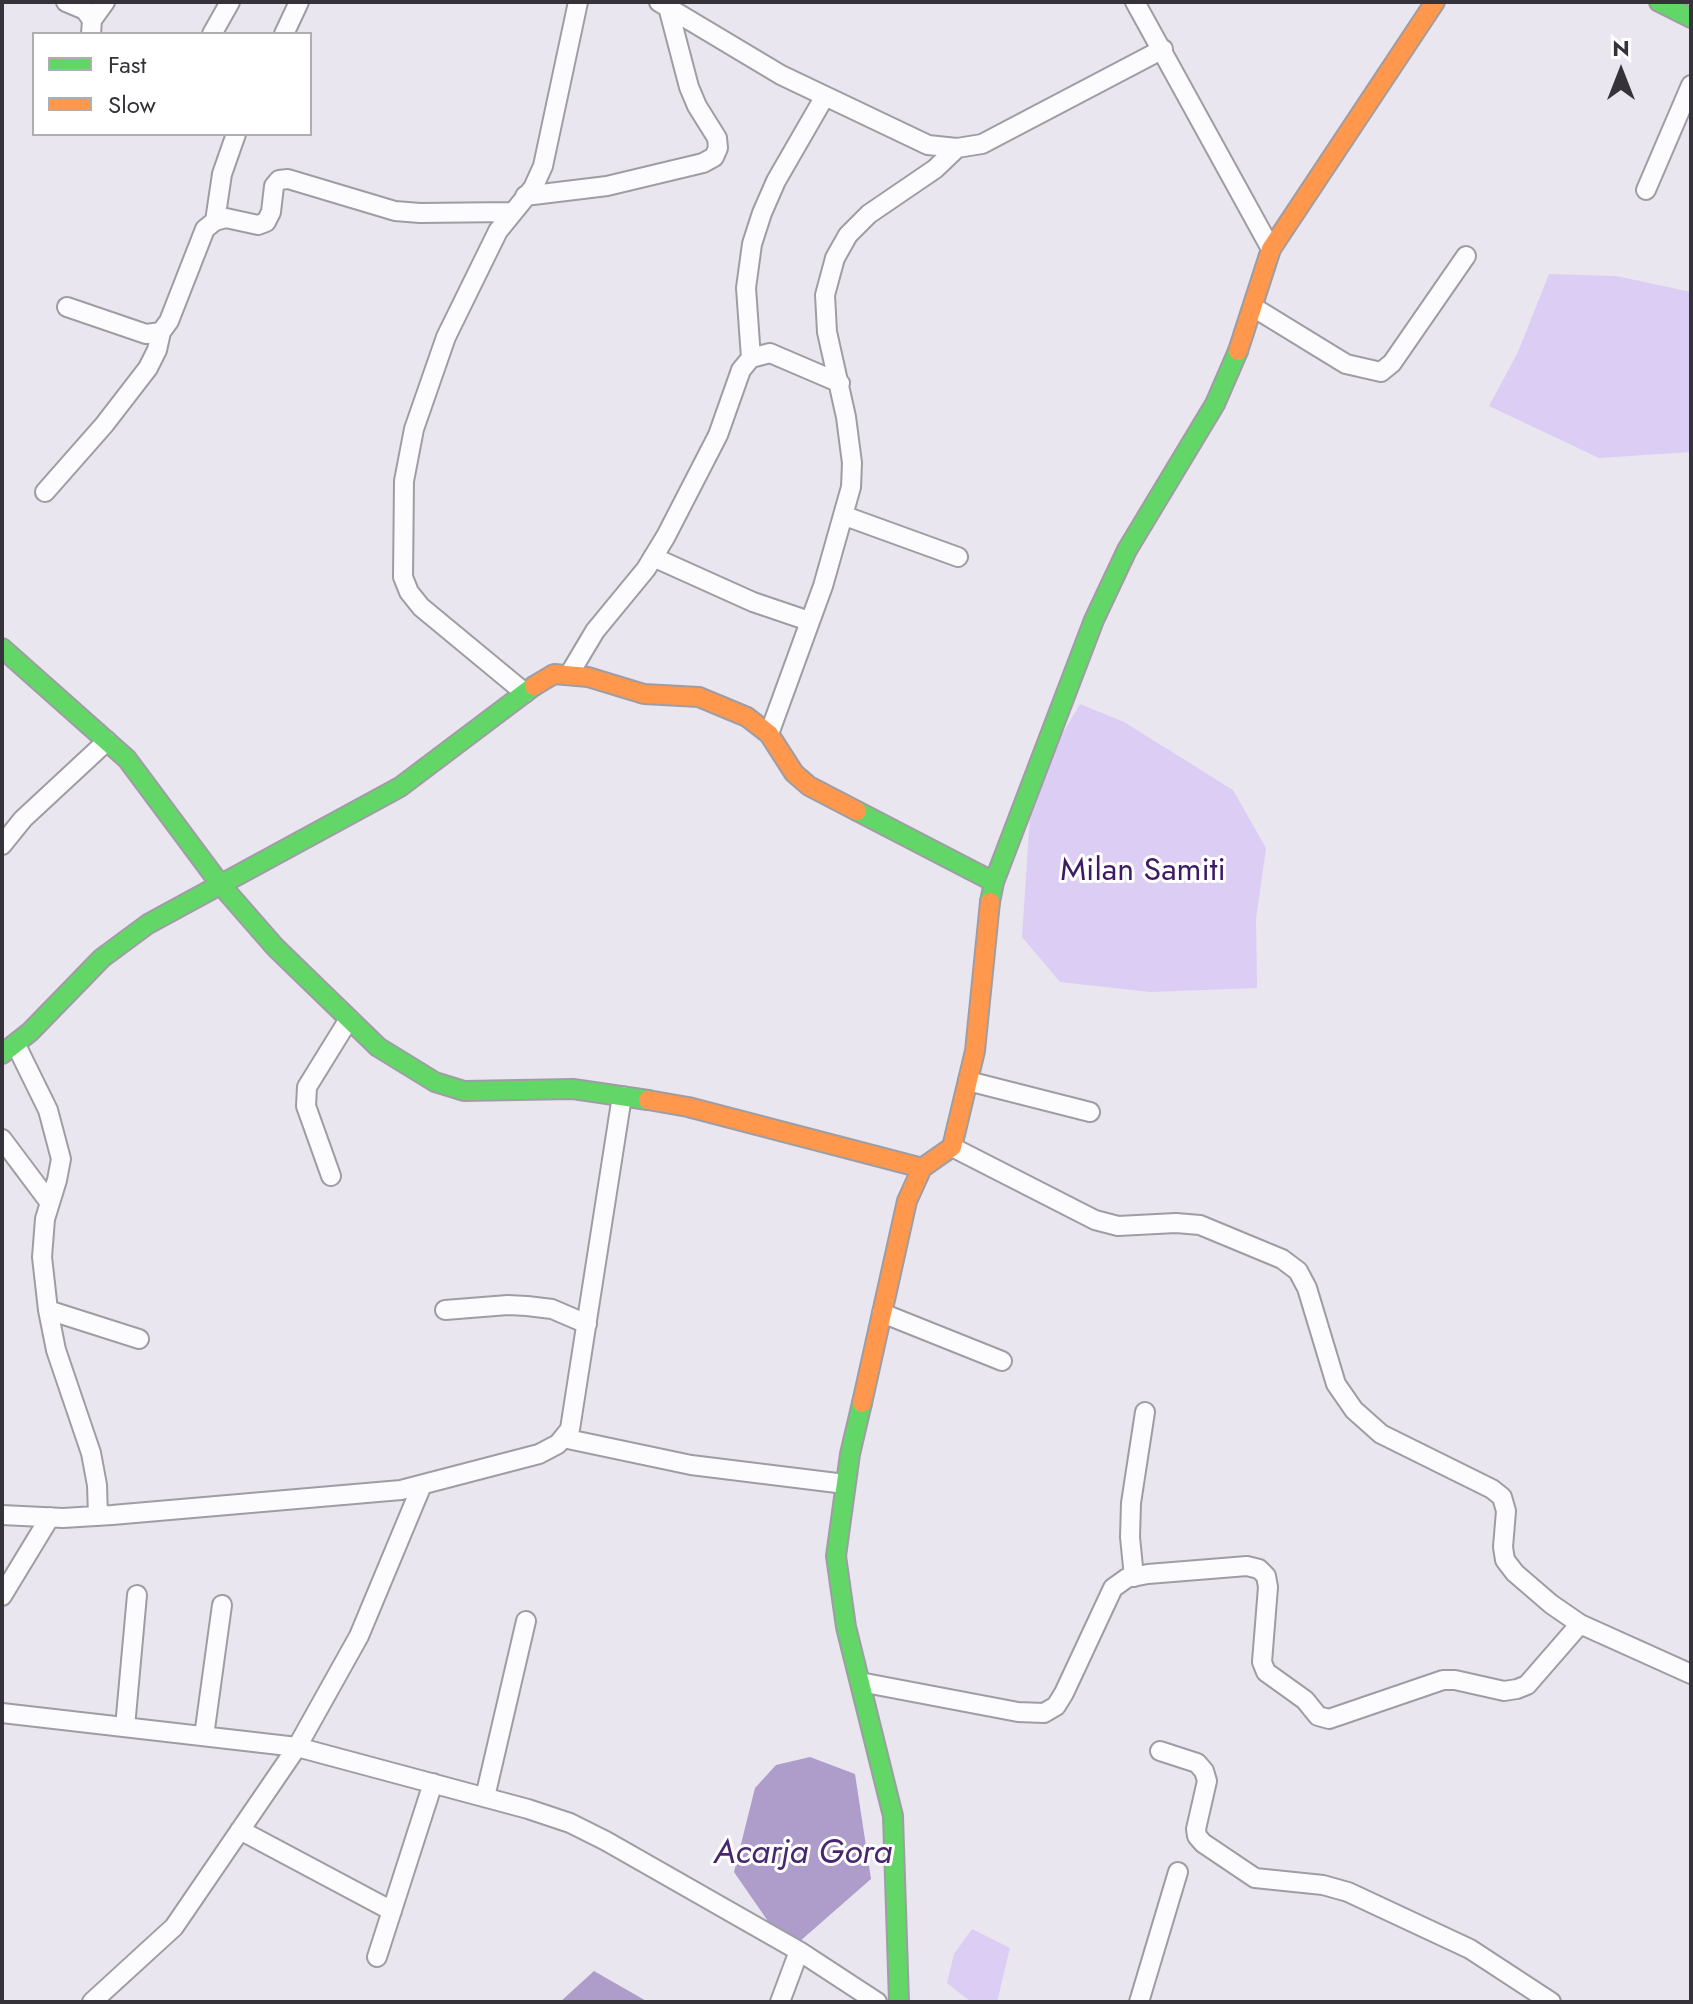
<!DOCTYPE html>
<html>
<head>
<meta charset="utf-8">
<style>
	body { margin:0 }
	#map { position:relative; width:1693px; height:2004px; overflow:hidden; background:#e9e6f0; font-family:Jost,sans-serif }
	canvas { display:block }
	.frame { position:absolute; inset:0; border:4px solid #353339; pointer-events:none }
	.legend { position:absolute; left:32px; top:32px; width:280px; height:104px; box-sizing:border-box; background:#fff; border:2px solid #aeadb0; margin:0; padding:10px 14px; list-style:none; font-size:24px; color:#353339 }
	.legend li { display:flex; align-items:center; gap:16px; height:40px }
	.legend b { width:40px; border:2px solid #aeadb0 }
	.north { position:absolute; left:1581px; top:32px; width:80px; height:80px; -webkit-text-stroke:6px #fff; paint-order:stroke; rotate:0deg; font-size:22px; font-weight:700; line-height:32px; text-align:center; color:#353339 }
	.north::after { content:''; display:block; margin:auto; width:28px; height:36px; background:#353339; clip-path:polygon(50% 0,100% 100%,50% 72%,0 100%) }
</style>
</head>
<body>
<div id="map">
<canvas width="1693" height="2004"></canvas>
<div class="frame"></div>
<ul class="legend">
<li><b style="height:10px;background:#63d668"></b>Fast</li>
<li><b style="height:10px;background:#ff974d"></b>Slow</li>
</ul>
<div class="north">N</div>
</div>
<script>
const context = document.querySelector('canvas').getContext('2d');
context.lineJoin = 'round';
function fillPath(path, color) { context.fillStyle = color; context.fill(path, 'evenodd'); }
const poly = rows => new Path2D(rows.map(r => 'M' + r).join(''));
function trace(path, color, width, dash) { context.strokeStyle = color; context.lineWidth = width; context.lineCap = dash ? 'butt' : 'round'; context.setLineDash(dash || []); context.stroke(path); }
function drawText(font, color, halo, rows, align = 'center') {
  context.font = font + ' Jost,sans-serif'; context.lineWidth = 6; context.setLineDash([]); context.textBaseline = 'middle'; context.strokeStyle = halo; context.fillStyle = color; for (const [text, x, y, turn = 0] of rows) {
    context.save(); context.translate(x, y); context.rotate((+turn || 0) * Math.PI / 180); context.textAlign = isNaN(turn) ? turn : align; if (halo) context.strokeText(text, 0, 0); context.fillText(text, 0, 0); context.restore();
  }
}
fillPath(poly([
	[1549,274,1616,276,1691,292,1691,452,1599,458,1489,406,1518,352],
	[1080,704,1124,722,1233,790,1266,848,1256,918,1257,988,1150,992,1060,982,1022,937,1032,786],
	[972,1929,1010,1948,997,2002,971,2002,947,1983,954,1954]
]), '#dbcdf3');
fillPath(poly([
	[810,1757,855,1774,871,1879,799,1942,772,1927,734,1872,755,1788,776,1765],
	[594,1971,648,2002,560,2002]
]), '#ae9cca');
const street = poly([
	[66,2,85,10,92,20,91,34],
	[659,2,781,75,928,145,957,148,982,144,1163,49],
	[1135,2,1271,249],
	[92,20,105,2],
	[212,34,230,2],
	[284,34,299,2],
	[1646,190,1691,85],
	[525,196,607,186,703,163,714,157,718,148,717,138,697,106,689,87,668,7],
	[215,221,222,174,236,134],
	[67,307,146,334,161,332,169,321,205,229,215,221,226,218,258,225,266,222,271,212,274,186,279,180,288,179,395,211,420,213,511,212],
	[1253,307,1346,364,1381,372,1392,363,1466,256],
	[751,358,746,288,752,244,762,213,776,181,825,96],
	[45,492,104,425,148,368,157,350,161,332],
	[845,516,958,557],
	[653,557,753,602,809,621],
	[570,673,595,631,646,569,666,536,718,435,741,370,751,358,770,353,840,383],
	[525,693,421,607,409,592,403,577,404,481,414,429,446,337,498,231,533,188,543,166,578,2],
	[769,734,823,586,851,487,852,463,846,417,827,332,825,295,835,258,848,235,869,214,935,169,957,148],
	[2,845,23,819,107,741],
	[16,1045,48,1110,61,1159,57,1180,45,1219,42,1257,48,1310,56,1350,91,1453,97,1485,98,1516],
	[968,1081,1090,1112],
	[2,1139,50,1203],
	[952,1147,1095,1220,1118,1226,1176,1223,1200,1225,1282,1259,1298,1271,1307,1288,1336,1384,1354,1410,1381,1434,1492,1489,1502,1497,1506,1511,1503,1547,1505,1560,1515,1573,1551,1604,1580,1624,1691,1674],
	[331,1176,306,1106,307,1087,349,1019],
	[48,1310,139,1339],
	[445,1310,508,1305,527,1306,552,1309,587,1324],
	[882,1313,1002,1361],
	[563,1438,691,1465,845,1484],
	[2,1515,63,1518,112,1515,401,1490,539,1454,558,1444,570,1429,622,1096],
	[1134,1577,1130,1537,1131,1503,1145,1412],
	[2,1596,50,1517],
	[860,1682,1018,1712,1044,1713,1056,1706,1064,1693,1113,1588,1127,1578,1148,1574,1247,1566,1259,1569,1266,1576,1268,1587,1262,1662,1266,1672,1305,1700,1318,1716,1329,1719,1443,1680,1455,1680,1504,1691,1517,1689,1527,1685,1580,1624],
	[2,1713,297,1747,528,1809,570,1823,606,1841,799,1951,877,2002],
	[125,1727,137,1595],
	[204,1736,222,1605],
	[1160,1751,1197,1763,1204,1771,1207,1781,1196,1829,1197,1836,1203,1843,1255,1878,1323,1885,1348,1892,1470,1949,1551,2002],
	[485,1797,526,1621],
	[240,1830,392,1911],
	[377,1957,433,1783],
	[92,2002,174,1927,297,1747,359,1636,422,1485],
	[780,2002,799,1951],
	[1139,2002,1178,1872]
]);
const fast = poly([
	[1659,2,1691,18],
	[2,648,127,759,220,884,275,947,378,1047,435,1082,464,1091,573,1089,648,1100],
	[857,811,994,882],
	[990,902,994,882,1094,620,1127,550,1215,404,1238,351],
	[2,1054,30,1032,102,958,148,924,400,787,534,686],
	[862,1403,850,1454,836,1556,846,1627,893,1816,899,2002]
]);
const slow = poly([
	[1238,351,1271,249,1435,2],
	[534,686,554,674,588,677,644,694,699,697,747,717,769,734,794,773,809,786,857,811],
	[648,1100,688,1107,922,1168],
	[862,1403,907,1201,922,1168,952,1147,975,1051,990,902]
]);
trace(street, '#9f9da4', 22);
trace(fast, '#9f9da4', 22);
trace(slow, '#9f9da4', 22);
trace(street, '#fcfbfd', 18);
trace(fast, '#63d668', 18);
trace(slow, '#ff974d', 18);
drawText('32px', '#3d1a63', '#fff', [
	["Milan Samiti",1143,872]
]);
drawText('italic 34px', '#48266f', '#fff', [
	["Acarja Gora",803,1855]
]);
</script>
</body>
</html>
